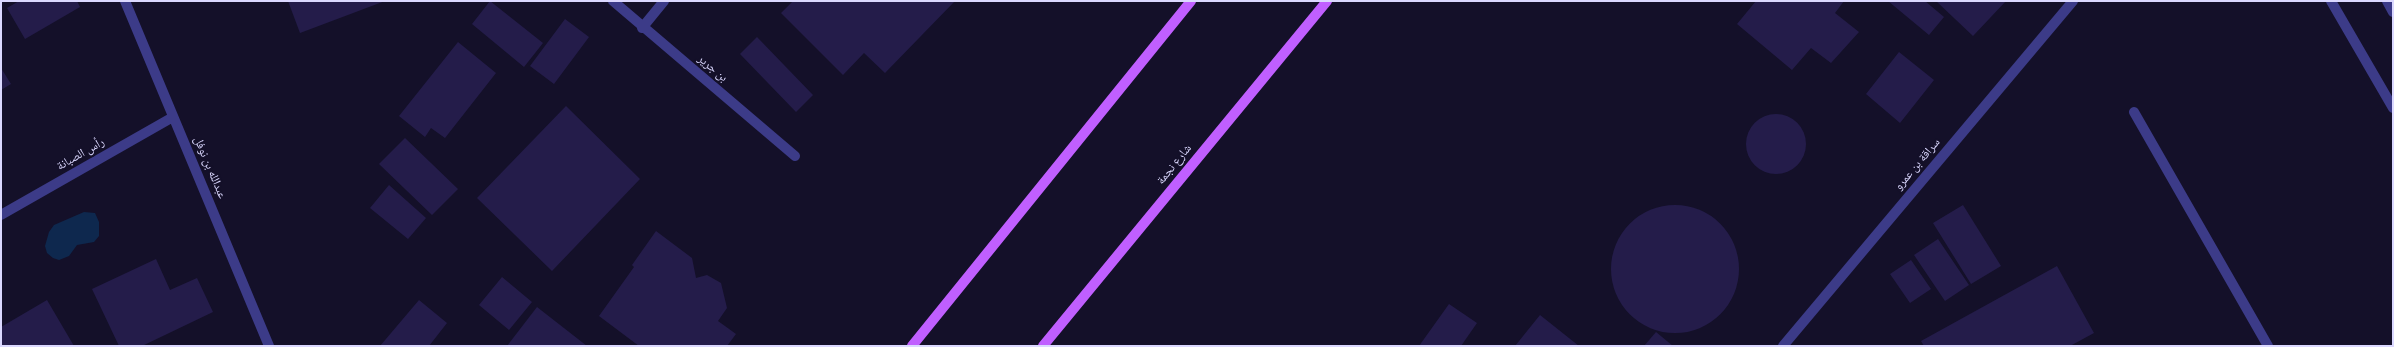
<!DOCTYPE html>
<html>
<head>
<meta charset="utf-8">
<style>
	body { margin:0 }
	#map { position:relative; width:2394px; height:347px; overflow:hidden; background:#141029; font-family:Overpass,sans-serif }
	canvas { display:block }
	.frame { position:absolute; inset:0; border:2px solid #dbd8ff; pointer-events:none }
</style>
</head>
<body>
<div id="map">
<canvas width="2394" height="347"></canvas>
<div class="frame"></div>
</div>
<script>
const context = document.querySelector('canvas').getContext('2d');
context.lineJoin = 'round';
function fillPath(path, color) { context.fillStyle = color; context.fill(path, 'evenodd'); }
const poly = rows => new Path2D(rows.map(r => 'M' + r).join(''));
function trace(path, color, width, dash) { context.strokeStyle = color; context.lineWidth = width; context.lineCap = dash ? 'butt' : 'round'; context.setLineDash(dash || []); context.stroke(path); }
function drawText(font, color, halo, rows, align = 'center') {
  context.font = font + ' Overpass,"Noto Naskh Arabic",sans-serif'; context.lineWidth = 4; context.setLineDash([]); context.textBaseline = 'middle'; context.strokeStyle = halo; context.fillStyle = color; for (const [text, x, y, turn = 0] of rows) {
    context.save(); context.translate(x, y); context.rotate((+turn || 0) * Math.PI / 180); context.textAlign = isNaN(turn) ? turn : align; if (halo) context.strokeText(text, 0, 0); context.fillText(text, 0, 0); context.restore();
  }
}
fillPath(poly([
	[84,212,95,213,99,222,99,236,94,242,77,245,69,256,59,260,53,258,47,253,45,246,49,232,54,225]
]), '#0e284e');
fillPath(poly([
	[19,1,77,1,80,7,25,39,7,8],
	[288,1,385,1,300,33],
	[490,1,543,43,524,67,472,24],
	[793,1,955,1,885,73,864,53,843,75,781,13],
	[1756,1,1844,1,1835,13,1859,32,1831,63,1811,48,1792,70,1737,24],
	[1888,1,1925,1,1944,17,1929,35],
	[1936,1,2006,1,1973,36],
	[565,19,589,37,554,84,530,66],
	[757,37,813,95,796,112,740,54],
	[458,42,496,73,445,138,431,128,425,137,399,116],
	[1899,52,1934,80,1900,123,1866,94],
	[1,68,11,84,1,90],
	[566,106,640,179,552,271,477,198],
	'1746 144a30 30 0 1 1 60 0a30 30 0 1 1-60 0Z',
	[405,138,458,189,432,215,379,164],
	[389,185,426,218,408,239,370,208],
	[1963,205,2001,266,1971,284,1933,223],
	'1611 269a64 64 0 1 1 128 0a64 64 0 1 1-128 0Z',
	[656,231,692,258,696,278,707,275,721,283,727,308,718,321,736,334,727,346,639,346,599,316,634,267,632,265],
	[1938,239,1969,285,1945,301,1914,255],
	[156,259,170,290,197,278,213,312,142,346,119,346,92,289],
	[1911,260,1931,289,1910,303,1890,274],
	[2057,266,2094,333,2070,346,1924,346,1921,341],
	[502,277,532,302,509,330,479,305],
	[47,300,74,346,1,346,1,327],
	[419,300,447,323,429,346,380,346],
	[1449,304,1477,323,1461,346,1419,346],
	[537,307,587,346,507,346],
	[1540,315,1579,346,1515,346],
	[1656,332,1673,346,1644,346]
]), '#241c4a');
trace(poly([
	[125,1,269,346],
	[613,1,795,156],
	[2331,1,2393,108],
	[2387,1,2393,12],
	[642,28,664,1],
	[2134,112,2268,346],
	[1,215,173,117],
	[1783,346,2073,1]
]), '#3c3b88', 10);
trace(poly([
	[912,346,1191,1],
	[1043,346,1327,1]
]), '#c05fff', 10);
drawText('12px', '#dbd8ff', '#141029', [
	["بن جرير",712,69,40],
	["رأس الصبانة",81,155,-30],
	["شارع نجمة",1175,165,-51],
	["سراقة بن عمرو",1918,165,-50],
	["عبدالله بن نوفل",209,168,67]
]);
</script>
</body>
</html>
